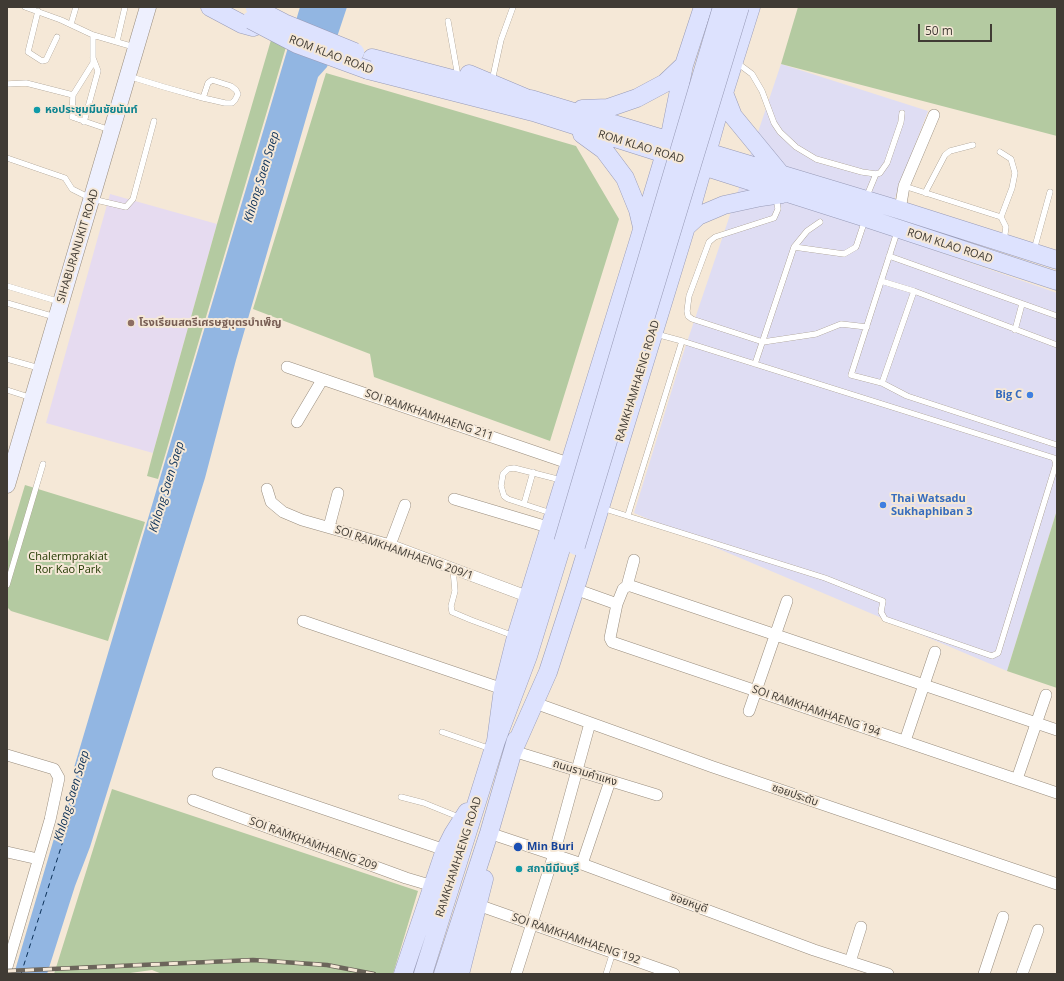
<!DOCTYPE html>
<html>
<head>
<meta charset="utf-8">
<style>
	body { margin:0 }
	#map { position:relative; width:1064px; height:981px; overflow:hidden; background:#f5e8d7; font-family:"Open Sans",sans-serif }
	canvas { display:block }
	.frame { position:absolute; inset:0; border:8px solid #403b34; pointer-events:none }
	.scale { position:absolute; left:918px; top:24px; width:74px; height:18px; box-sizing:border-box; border:2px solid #403b34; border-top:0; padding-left:5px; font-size:12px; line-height:14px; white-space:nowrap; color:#403b34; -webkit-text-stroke:3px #f5e8d7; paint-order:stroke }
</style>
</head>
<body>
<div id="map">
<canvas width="1064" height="981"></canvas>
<div class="frame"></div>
<div class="scale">50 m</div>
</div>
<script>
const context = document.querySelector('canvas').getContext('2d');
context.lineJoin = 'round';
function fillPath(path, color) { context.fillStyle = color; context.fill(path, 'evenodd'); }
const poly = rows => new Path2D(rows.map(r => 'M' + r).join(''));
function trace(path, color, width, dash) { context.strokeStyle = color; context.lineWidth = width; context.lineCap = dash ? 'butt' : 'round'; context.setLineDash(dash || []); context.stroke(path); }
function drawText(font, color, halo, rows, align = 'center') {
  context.font = font + ' "Open Sans","Noto Sans Thai",sans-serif'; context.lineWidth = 4; context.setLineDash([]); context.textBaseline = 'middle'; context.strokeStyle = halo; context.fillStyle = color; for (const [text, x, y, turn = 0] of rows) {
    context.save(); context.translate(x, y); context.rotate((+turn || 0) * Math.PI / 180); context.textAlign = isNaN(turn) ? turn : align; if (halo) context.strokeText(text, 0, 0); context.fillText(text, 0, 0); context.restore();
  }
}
fillPath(poly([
	[781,64,928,111,882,232,1057,293,1057,510,1007,671,634,513,682,357]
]), '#dfddf3');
fillPath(poly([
	[110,194,217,224,153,453,46,423]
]), '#e6dbf0');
fillPath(poly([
	[798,7,1057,7,1057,136,781,64],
	[271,40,286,47,158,479,147,476,153,453,217,224],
	[326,73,576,146,619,219,550,441,374,377,370,354,253,309],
	[25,485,145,522,108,641,11,611,7,607,7,545],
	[1057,510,1057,688,1007,671],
	[112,789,418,891,393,974,162,974,152,970,123,974,54,974]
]), '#b4caa1');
fillPath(poly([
	[300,7,347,7,327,67,318,77,236,360,205,478,90,847,75,886,47,974,14,974,55,835,61,832,76,776,73,771]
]), '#92b6e2');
trace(poly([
	[21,974,74,806]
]), '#0b3058', 1, [5, 4]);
const lane = poly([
	[25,7,61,20,93,35,134,47],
	[38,11,28,52,42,61,46,60,57,37],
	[448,21,457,71],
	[71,24,76,7],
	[117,41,125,7],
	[736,62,752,74,762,91,774,123,780,132,796,147,816,159,862,172,876,174,880,173,887,163,901,122,902,113],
	[128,76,164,87,203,98,212,100,225,103,232,103,235,100,238,94,236,90,231,86,212,80,208,83,203,98],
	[492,81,501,40,513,7],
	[7,84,26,83,73,95,72,117,110,130],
	[73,95,93,63,93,35],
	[84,122,98,71,93,58],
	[1000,152,1011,159,1015,173,1012,188,1001,217],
	[7,158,65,178,72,189,92,199,126,207,133,199,154,121],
	[904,186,1001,217,1006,227,1004,240],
	[925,193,945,155,950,151,973,145],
	[776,196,778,209,774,218,715,237,709,242,689,296,687,311,688,316,692,319,763,342,816,334,841,324,867,327],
	[866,198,876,174],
	[897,232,851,375,882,383,914,291],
	[794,247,844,254,856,247,865,220],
	[1034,250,1050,192],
	[889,256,1057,316],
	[881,281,914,291,1057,345],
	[7,286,60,302],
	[7,303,55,317],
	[1015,330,1022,304],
	[7,359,39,368],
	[755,364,794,247,807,231,820,222],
	[882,383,907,396,1057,445],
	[7,390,32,398],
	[524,504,533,472],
	[602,508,825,578,883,601,881,612,885,619,992,656,998,653,1056,464,1054,458,682,341,656,334],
	[551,513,508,499,504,496,501,486,503,474,508,469,514,468,561,480],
	[628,515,682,341],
	[453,569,455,591,451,606,452,612,471,620,514,636],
	[7,585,43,464],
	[442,732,491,749],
	[401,797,424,803,461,818],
	[606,974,613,952]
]);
const street = poly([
	[900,210,904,186,934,115],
	[287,367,571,464],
	[297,422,322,380],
	[267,489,271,502,283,512,302,520,390,545,529,597],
	[454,499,551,528],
	[329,527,338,493],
	[390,545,405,505],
	[627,586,634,560],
	[575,589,617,604],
	[303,621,503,689],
	[535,703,713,767,1057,884],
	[749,711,787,601],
	[1057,730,631,586,627,586,623,589,617,604,610,638,612,642,1057,793],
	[905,741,935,652],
	[513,751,657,795],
	[7,755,54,769,59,778,50,820,7,967],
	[218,773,445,850],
	[1017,779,1046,695],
	[193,800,406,878,433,886],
	[489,833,582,864,814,950,888,974],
	[7,852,38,859],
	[582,864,610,781],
	[478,905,674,974],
	[850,962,861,927],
	[516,974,554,854,590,723],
	[984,974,1003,917],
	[1022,974,1038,930]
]);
const secondary = poly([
	[7,485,148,7]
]);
const primary = poly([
	[210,7,242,24,253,27,261,24,263,19],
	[372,58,479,86],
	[368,70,533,112,866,218,1057,281],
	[469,74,526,98],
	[724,93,733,116,779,172],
	[531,99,900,210,1057,260],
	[582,109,608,108,637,98,665,83,684,65],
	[582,134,604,150,625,178,638,210,642,227],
	[686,227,698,216,724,205,761,197,782,194],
	[496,741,503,689,516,637,638,243,669,140,684,65,703,7],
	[513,751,548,672,575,589,686,227,724,93,751,7],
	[403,974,445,850,453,834,467,812],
	[423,974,496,741,528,656,563,542],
	[443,974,489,833,516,740],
	[460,974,484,879]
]);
trace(lane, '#998d7e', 6);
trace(street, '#998d7e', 12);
trace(secondary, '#998d7e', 17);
trace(primary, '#989bb7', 19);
trace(lane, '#fff', 5.5);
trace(street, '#fff', 11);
trace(secondary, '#eef0fe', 16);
trace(primary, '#dde2fe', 18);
const rail = poly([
	[7,971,253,960,327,965,374,974]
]);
trace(rail, '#6c655b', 4.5);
trace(rail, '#f5e8d7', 3, [9]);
const primaryBridge = poly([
	[255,8,284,23,355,52],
	[251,20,297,44,368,70],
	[563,542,722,7],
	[576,546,740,7]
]);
trace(primaryBridge, '#989bb7', 19, []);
trace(primaryBridge, '#dde2fe', 18);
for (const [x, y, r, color] of [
	[37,110,4,"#0f9aa8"],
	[131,323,4,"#8d6e63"],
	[1030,395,4,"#3f7fe0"],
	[883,505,4,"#3f7fe0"],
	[518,847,5,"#1a4fb4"],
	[519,869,4,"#0f9aa8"]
]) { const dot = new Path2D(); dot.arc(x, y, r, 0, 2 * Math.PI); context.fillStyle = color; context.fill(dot); trace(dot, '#f5e8d7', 1.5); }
drawText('11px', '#403b34', '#f5e8d7', [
	["ROM KLAO ROAD",331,55,21],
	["ROM KLAO ROAD",641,147,17],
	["SIHABURANUKIT ROAD",78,246,-73],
	["ROM KLAO ROAD",950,246,18],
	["RAMKHAMHAENG ROAD",638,381,-73],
	["SOI RAMKHAMHAENG 211",429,415,19],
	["SOI RAMKHAMHAENG 209/1",404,553,19],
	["SOI RAMKHAMHAENG 194",816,711,19],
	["ถนนรามคำแหง",585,773,17],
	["ซอยประดับ",795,795,19],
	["SOI RAMKHAMHAENG 209",313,844,20],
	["RAMKHAMHAENG ROAD",459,857,-72],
	["ซอยหนูดี",689,903,20],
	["SOI RAMKHAMHAENG 192",576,939,19]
]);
drawText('bold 11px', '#0d838f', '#f5e8d7', [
	["หอประชุมมีนชัยนันท์",45,110],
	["สถานีมีนบุรี",527,869]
], 'left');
drawText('bold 11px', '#785e54', '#f5e8d7', [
	["โรงเรียนสตรีเศรษฐบุตรบำเพ็ญ",139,323]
], 'left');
drawText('bold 11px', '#366cbe', '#f5e8d7', [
	["Big C",1022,395],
	["Thai Watsadu",891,499,"left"],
	["Sukhaphiban 3",891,512,"left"]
], 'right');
drawText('11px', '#233902', '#f5e8d7', [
	["Chalermprakiat",68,557],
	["Ror Kao Park",68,570]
]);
drawText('bold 11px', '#164399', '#f5e8d7', [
	["Min Buri",527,847]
], 'left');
drawText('italic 12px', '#0b3058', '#f5e8d7', [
	["Khlong Saen Saep",262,177,-73],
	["Khlong Saen Saep",167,487,-73],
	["Khlong Saen Saep",72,796,-73]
]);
</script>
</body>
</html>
